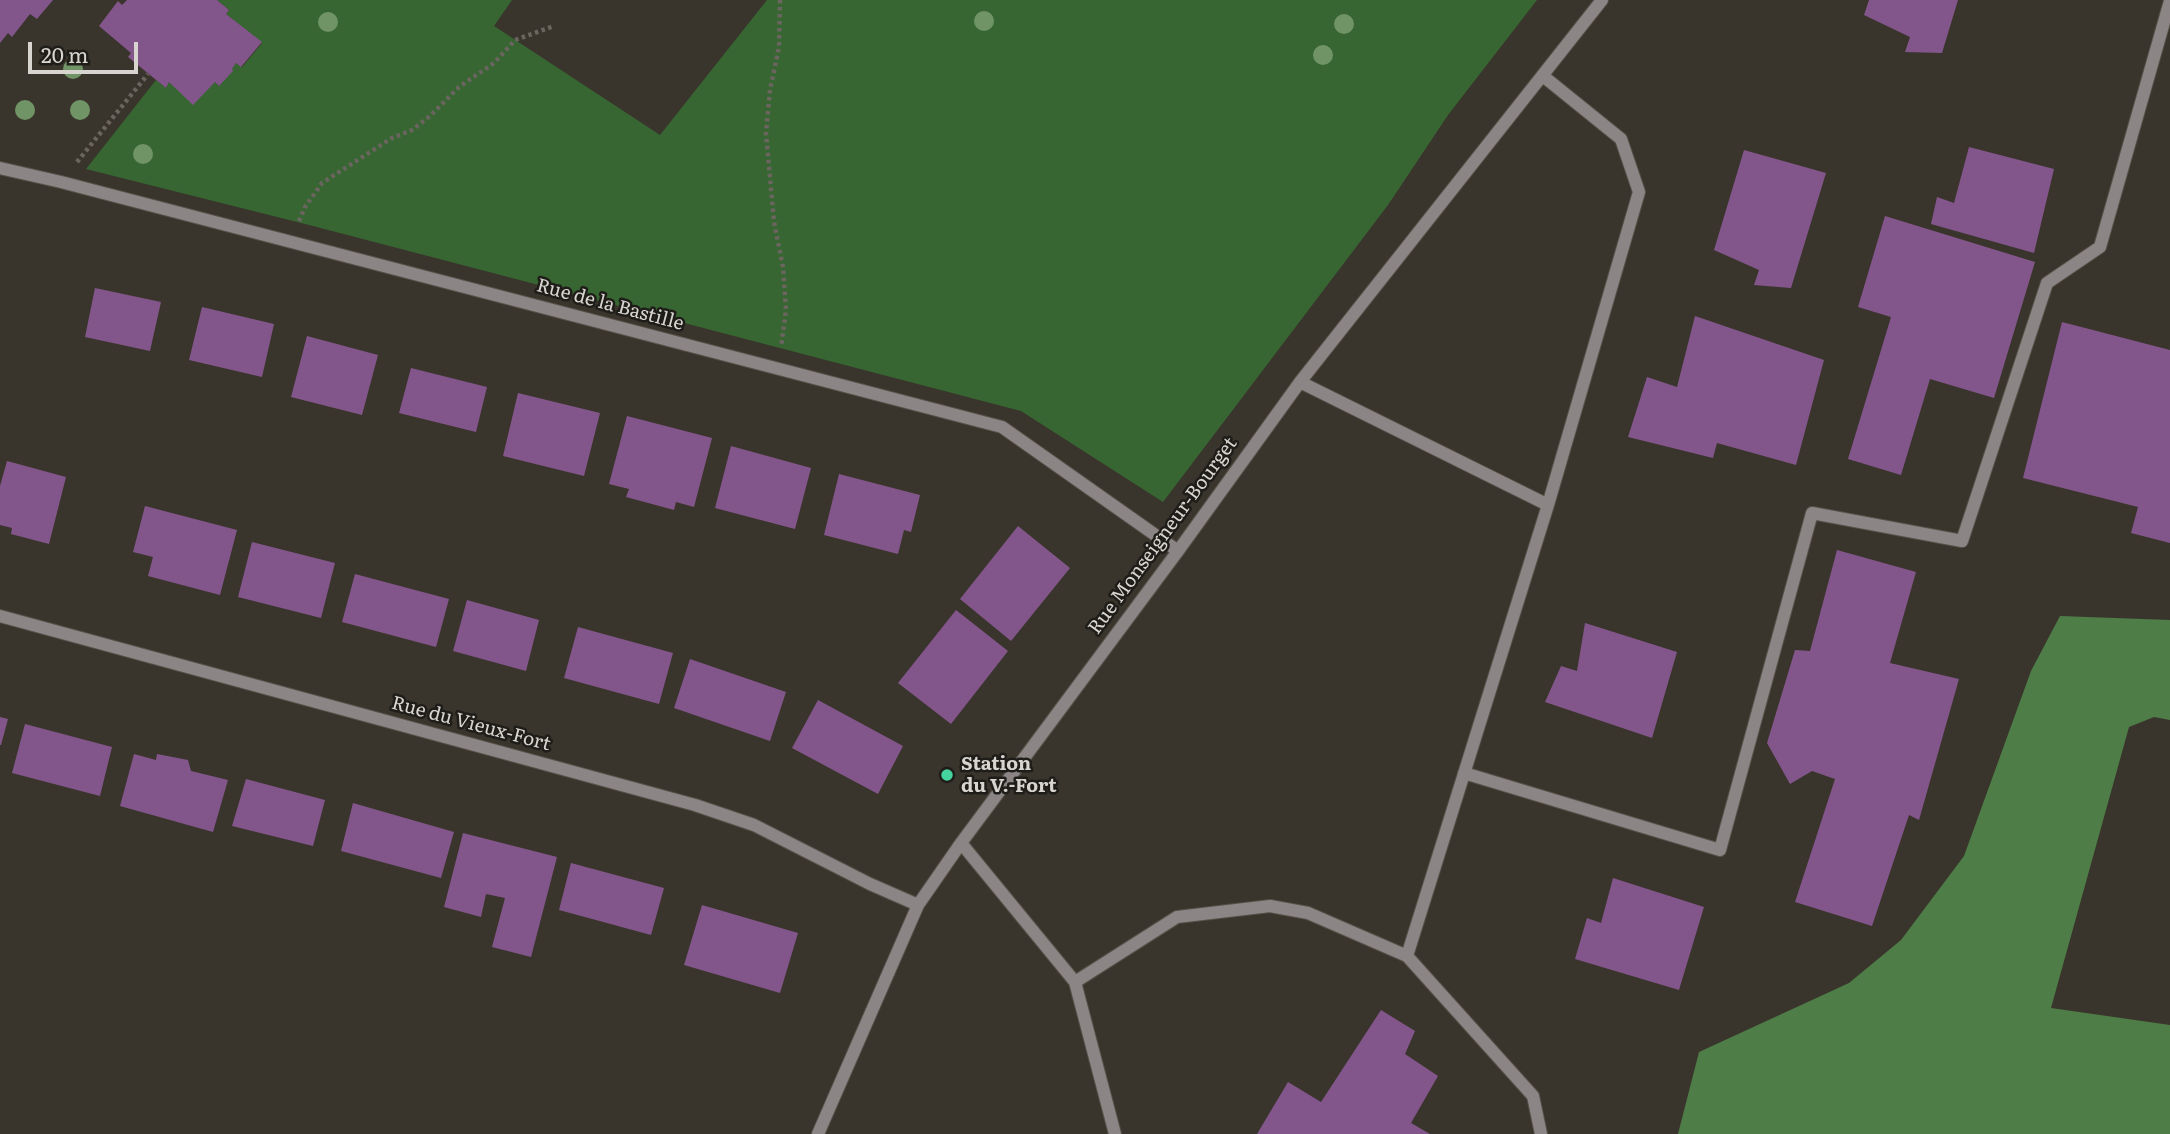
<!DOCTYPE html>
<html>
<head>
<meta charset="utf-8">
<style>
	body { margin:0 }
	#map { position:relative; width:2170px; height:1134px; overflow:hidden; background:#3a352c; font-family:Literata,serif }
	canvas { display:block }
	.scale { position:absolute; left:28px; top:42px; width:110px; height:32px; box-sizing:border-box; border:4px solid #d8d5d0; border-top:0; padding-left:9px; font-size:21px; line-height:24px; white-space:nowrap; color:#d8d5d0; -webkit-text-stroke:5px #1f1d19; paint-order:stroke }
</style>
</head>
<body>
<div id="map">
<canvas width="2170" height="1134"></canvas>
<div class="scale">20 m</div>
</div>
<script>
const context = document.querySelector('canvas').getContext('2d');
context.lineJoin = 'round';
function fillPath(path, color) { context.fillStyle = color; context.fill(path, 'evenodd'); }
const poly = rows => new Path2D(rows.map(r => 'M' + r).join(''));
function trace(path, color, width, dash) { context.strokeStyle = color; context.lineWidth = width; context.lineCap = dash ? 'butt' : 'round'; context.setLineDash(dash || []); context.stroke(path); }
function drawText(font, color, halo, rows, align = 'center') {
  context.font = font + ' Literata,serif'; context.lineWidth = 5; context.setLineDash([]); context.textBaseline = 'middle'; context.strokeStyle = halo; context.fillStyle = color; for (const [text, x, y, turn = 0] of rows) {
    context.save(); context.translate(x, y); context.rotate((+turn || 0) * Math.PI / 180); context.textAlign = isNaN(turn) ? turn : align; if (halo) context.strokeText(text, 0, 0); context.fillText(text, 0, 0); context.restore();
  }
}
fillPath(poly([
	[217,0,512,0,494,26,660,135,767,0,1537,0,1448,115,1388,205,1163,502,1021,411,313,226,86,169,156,80,166,88,169,82,215,82,219,86,236,63,242,67,262,43,226,14,229,10]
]), '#376632');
fillPath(poly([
	[2060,616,2170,620,2170,720,2154,717,2129,727,2051,1008,2170,1025,2170,1134,1678,1134,1699,1052,1849,983,1901,940,1964,856,2031,671]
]), '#4e7d48');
fillPath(poly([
	[0,0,53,0,37,19,30,14,12,37,8,33,0,43],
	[127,0,217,0,229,10,226,14,262,42,241,67,236,63,232,69,233,71,219,86,215,82,193,105,169,82,166,88,128,57,131,53,99,26,118,1,122,5],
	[1869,0,1958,0,1942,53,1905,52,1910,37,1864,15],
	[1969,147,2054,169,2034,253,1931,224,1937,197,1954,203],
	[1744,150,1826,173,1791,288,1754,285,1759,270,1714,250],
	[1885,216,2035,262,1994,398,1930,379,1901,475,1848,459,1891,317,1858,307],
	[95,288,161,302,150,351,85,337],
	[202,307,274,324,262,377,189,360],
	[1695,316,1824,360,1796,465,1717,443,1713,458,1628,437,1647,377,1677,387],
	[2062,322,2170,350,2170,543,2131,533,2138,507,2023,478],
	[307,336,378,355,362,415,291,397],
	[411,368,487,387,476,432,399,413],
	[518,393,600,413,584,476,503,456],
	[627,416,712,438,694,507,676,502,674,510,626,497,629,489,609,484],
	[731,446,811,468,795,529,715,508],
	[7,461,66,477,49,544,11,534,12,528,0,525,0,486],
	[839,474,920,495,911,532,904,530,898,554,824,535],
	[145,506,237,530,220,595,148,576,153,557,133,552],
	[1018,526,1070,568,1011,641,960,599],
	[252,542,335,563,321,618,238,597],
	[1837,550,1916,572,1890,663,1959,679,1919,820,1909,815,1872,926,1795,902,1835,779,1812,771,1790,784,1767,743,1795,650,1810,651],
	[355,574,449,599,436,647,342,622],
	[467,600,539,620,526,671,453,651],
	[956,610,1008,651,951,724,898,683],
	[1585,623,1677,652,1652,738,1545,702,1561,666,1577,671],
	[578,627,673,653,659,704,564,678],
	[690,659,786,692,770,741,674,708],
	[818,700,903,746,878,794,792,748],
	[0,717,8,719,1,745,0,745],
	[25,724,112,747,100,796,12,773],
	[134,754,156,760,157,754,188,760,191,771,228,780,213,832,120,806],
	[246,779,325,800,313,846,232,826],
	[353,803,454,832,441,878,341,851],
	[463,833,557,857,531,957,492,947,505,898,486,894,481,917,444,907],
	[571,863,664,888,651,935,559,910],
	[1613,878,1704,907,1679,990,1575,959,1587,918,1601,923],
	[702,905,798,933,780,993,684,965],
	[1381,1010,1415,1031,1405,1054,1438,1076,1411,1123,1430,1134,1257,1134,1288,1082,1321,1102]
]), '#83568b');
const minor = poly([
	[0,168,61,182,1002,427,1178,551],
	[1300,382,1548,505],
	[0,616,695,805,754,825,870,884,918,905],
	[1464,773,1720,850,1812,513,1962,541,2047,283,2100,247,2170,1],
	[961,843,1075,982,1115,1134],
	[1407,956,1548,505,1639,192,1621,139,1543,76],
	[1075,982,1177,917,1270,906,1308,913,1407,956,1533,1096,1541,1134],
	[818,1134,918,905,961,843,1178,551,1300,382,1602,0]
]);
trace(minor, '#56524a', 14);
trace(poly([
	[780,0,779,47,770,90,766,133,774,222,783,267,786,310,781,347],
	[77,162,148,74],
	[299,221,305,207,322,183,392,138,412,130,430,116,459,87,494,63,515,40,554,26]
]), '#6a655e', 4.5, [3.5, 3.5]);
trace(minor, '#8c8585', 12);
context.fillStyle = '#709465';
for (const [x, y] of [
	[984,21],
	[328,22],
	[1344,24],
	[1323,55],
	[73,69],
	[25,110],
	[80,110],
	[143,154]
]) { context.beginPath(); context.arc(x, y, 10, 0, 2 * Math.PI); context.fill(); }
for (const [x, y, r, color] of [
	[947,775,7,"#46d49e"]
]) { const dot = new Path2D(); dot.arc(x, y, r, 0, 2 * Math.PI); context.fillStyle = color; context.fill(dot); trace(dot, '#1f1d19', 2.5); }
drawText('19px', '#d8d5d0', '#1f1d19', [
	["Rue de la Bastille",610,305,15],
	["Rue Monseigneur-Bourget",1163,536,-54],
	["Rue du Vieux-Fort",471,724,15]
]);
drawText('bold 19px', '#d8d5d0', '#1f1d19', [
	["Station",961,764],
	["du V.-Fort",961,786]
], 'left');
</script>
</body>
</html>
